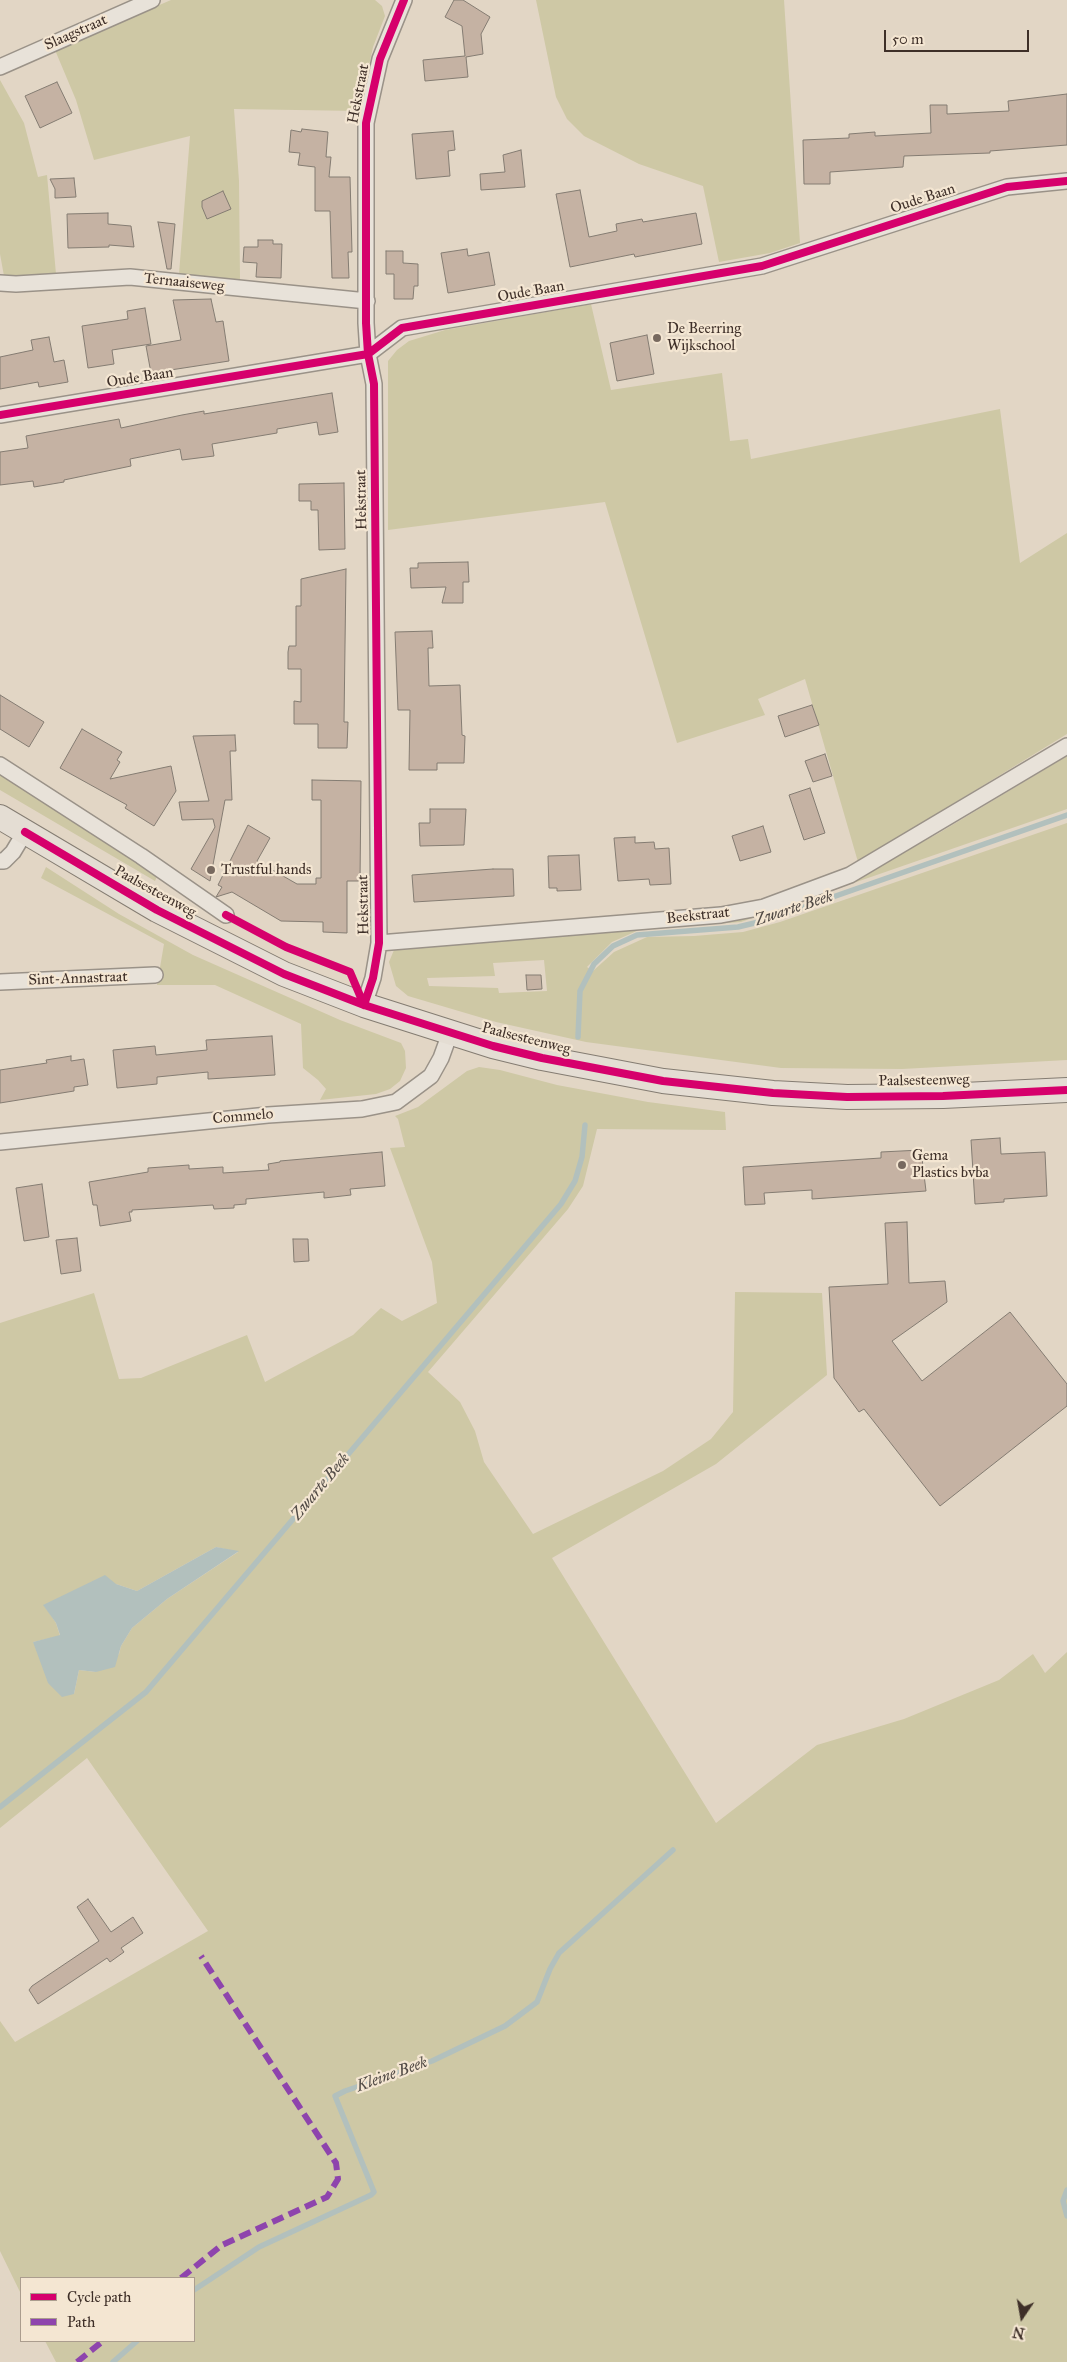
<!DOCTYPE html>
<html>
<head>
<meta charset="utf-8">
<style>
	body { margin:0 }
	#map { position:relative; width:1067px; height:2362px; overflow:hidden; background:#e2d6c5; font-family:"IM FELL Great Primer",serif }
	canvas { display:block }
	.legend { position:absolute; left:20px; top:2277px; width:175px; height:65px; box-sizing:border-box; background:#f4e6d2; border:1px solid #ab9d8e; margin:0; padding:6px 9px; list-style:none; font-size:15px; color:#3e2f28 }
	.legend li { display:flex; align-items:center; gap:10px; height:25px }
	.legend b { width:25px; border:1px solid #ab9d8e }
	.north { position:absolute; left:997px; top:2292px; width:50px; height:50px; -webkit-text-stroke:4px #f4e6d2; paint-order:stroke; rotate:192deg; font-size:14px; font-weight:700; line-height:20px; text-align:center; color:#3e2f28 }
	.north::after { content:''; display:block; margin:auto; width:18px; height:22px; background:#3e2f28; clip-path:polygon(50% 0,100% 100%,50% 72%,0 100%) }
	.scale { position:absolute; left:884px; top:30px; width:145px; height:22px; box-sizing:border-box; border:2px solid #3e2f28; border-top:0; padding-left:6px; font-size:15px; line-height:18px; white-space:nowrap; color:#3e2f28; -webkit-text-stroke:4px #f4e6d2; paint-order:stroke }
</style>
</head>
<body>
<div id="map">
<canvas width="1067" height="2362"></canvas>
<ul class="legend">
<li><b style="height:6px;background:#d6006c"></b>Cycle path</li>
<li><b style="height:6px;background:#8e44ad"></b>Path</li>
</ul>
<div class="north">N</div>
<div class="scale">50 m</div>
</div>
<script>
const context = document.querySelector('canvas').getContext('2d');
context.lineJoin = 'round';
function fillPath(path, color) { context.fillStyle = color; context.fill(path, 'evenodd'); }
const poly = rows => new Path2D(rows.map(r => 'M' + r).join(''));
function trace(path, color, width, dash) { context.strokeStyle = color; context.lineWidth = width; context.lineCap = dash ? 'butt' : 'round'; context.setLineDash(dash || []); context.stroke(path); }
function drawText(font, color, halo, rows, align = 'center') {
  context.font = font + ' "IM FELL Great Primer",serif'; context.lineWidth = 4.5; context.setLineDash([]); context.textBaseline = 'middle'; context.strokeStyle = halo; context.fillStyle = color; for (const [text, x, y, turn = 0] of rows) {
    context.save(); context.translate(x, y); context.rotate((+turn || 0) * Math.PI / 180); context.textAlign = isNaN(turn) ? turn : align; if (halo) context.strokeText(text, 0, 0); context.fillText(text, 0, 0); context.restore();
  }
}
fillPath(poly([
	[171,0,375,0,382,6,385,16,373,47,359,111,234,109,239,181,240,280,179,274,190,136,94,160,76,100,55,50],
	[536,0,784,0,800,243,770,253,719,262,703,186,639,164,584,136,567,119,556,97],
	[0,80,24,123,38,177,47,175,56,274,4,276,0,254],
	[591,304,611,390,722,373,730,441,748,439,751,459,1000,409,1020,563,1067,533,1067,734,858,862,805,679,758,699,765,715,677,743,605,502,388,530,388,361,397,350,409,341,445,330],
	[1067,756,1067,809,741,922,639,930,612,942,587,967,593,971,614,952,647,937,694,936,743,932,780,922,1067,823,1067,1060,902,1069,781,1068,586,1042,496,1022,408,996,396,986,389,962,394,950,404,947,543,938,687,924,861,875,939,833],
	[544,960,547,991,499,993,498,988,429,986,427,978,495,976,493,963],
	[0,772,158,874,155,881,0,790],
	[46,867,119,914,193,955,340,1020,401,1043,405,1051,406,1068,400,1081,390,1089,376,1094,320,1100,326,1089,318,1080,303,1068,301,1024,215,985,157,985,164,944,41,878],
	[479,1067,500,1070,557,1085,648,1102,725,1112,726,1130,597,1129,583,1186,568,1209,428,1372,460,1402,475,1431,484,1462,533,1534,663,1471,711,1439,733,1412,735,1292,822,1293,827,1375,716,1464,552,1558,716,1823,817,1745,904,1719,999,1680,1033,1654,1045,1673,1067,1652,1067,2362,56,2362,45,2341,194,2341,194,2278,21,2278,21,2294,0,2251,0,2021,15,2042,208,1931,87,1758,0,1828,0,1323,94,1293,119,1379,141,1378,247,1335,265,1382,353,1335,381,1308,402,1321,437,1303,432,1262,390,1148,405,1147,398,1119,395,1116,418,1107,467,1071],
	[216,1547,238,1552,167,1599,132,1628,121,1646,119,1654,96,1672,79,1670,74,1694,33,1642,60,1636,56,1623,44,1605,116,1584,137,1591]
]), '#cec8a5');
fillPath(poly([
	[216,1547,239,1551,167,1599,132,1628,121,1646,115,1667,96,1672,79,1670,74,1694,62,1697,48,1683,33,1642,60,1635,56,1623,43,1605,105,1575,116,1584,137,1591]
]), '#b2c0bd');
trace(poly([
	[578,1037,580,991,594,964,613,946,637,935,738,927,767,920,1067,815],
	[0,1807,146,1692,561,1204,575,1181,582,1157,585,1125],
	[1067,2190,1063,2201,1067,2216],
	[194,2290,259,2247,371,2195,374,2192,335,2096,345,2091,432,2061,505,2026,537,2002,550,1969,559,1953,673,1850],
	[113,2362,137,2341]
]), '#b2c0bd', 5.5);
const building = poly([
	[454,0,463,0,490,17,481,34,483,54,466,57,468,77,425,81,423,60,465,56,462,26,445,17,454,0],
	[57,82,72,113,40,128,25,96,57,82],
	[1067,94,1067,145,990,151,990,153,904,156,903,167,830,172,830,184,804,184,803,140,849,138,849,134,875,132,875,136,931,133,930,105,947,105,947,114,1009,111,1008,101,1067,94],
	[302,129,328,132,326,157,331,157,329,177,350,177,352,252,348,252,349,278,332,278,330,211,315,211,315,167,298,165,300,153,289,152,291,130,301,132,302,129],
	[453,131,455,150,448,151,450,176,416,179,412,134,453,131],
	[521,150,525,187,481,190,480,174,505,172,503,155,521,150],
	[74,178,76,197,55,198,55,189,50,179,74,178],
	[580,190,589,237,617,231,616,224,642,219,643,222,696,213,702,244,635,257,634,254,570,267,556,194,580,190],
	[223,191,231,209,207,219,202,207,202,201,223,191],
	[108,213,108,224,131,226,134,247,109,245,109,247,68,248,67,214,108,213],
	[158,222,175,224,171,269,167,269,158,222],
	[258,240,273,240,273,244,282,244,281,278,256,277,257,263,243,262,244,247,258,247,258,240],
	[467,249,468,256,489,252,495,285,448,293,441,253,467,249],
	[386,251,403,251,403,263,418,264,418,286,414,286,413,299,394,299,394,274,386,274,386,251],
	[211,299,216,322,223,321,229,361,151,373,146,346,181,340,173,300,211,299],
	[145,308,151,344,112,350,114,364,88,368,82,326,128,319,127,311,145,308],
	[647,335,654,374,617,381,610,343,647,335],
	[49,337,54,362,64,360,68,382,39,387,38,382,0,389,0,357,33,350,31,340,49,337],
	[332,393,338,432,319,435,317,422,277,429,277,433,212,444,214,456,182,460,180,449,130,459,131,466,64,480,64,482,34,487,33,481,0,485,0,452,28,448,26,436,119,419,121,428,182,415,204,411,204,414,332,393],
	[344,483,345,549,319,550,318,510,311,510,311,501,299,501,299,484,344,483],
	[468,562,469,582,463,582,463,603,442,603,446,587,411,588,410,568,418,568,418,563,468,562],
	[346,569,344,722,348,722,347,748,318,748,318,724,294,724,294,701,301,702,301,669,288,669,288,652,289,646,296,646,296,606,301,606,301,579,346,569],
	[432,631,433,648,428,648,429,686,460,685,462,735,465,736,464,763,437,763,437,770,409,770,410,710,398,710,395,632,432,631],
	[0,695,44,722,29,747,0,729,0,695],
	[812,705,819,725,785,737,778,716,812,705],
	[82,729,122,752,117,760,120,762,110,779,171,766,176,791,154,826,125,808,127,805,60,768,82,729],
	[235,735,236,751,230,751,232,800,225,800,210,881,191,869,215,827,213,819,182,820,179,802,209,801,193,736,235,735],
	[825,754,832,776,813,782,805,761,825,754],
	[312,780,361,781,360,881,347,881,347,933,323,932,323,922,281,921,232,892,216,897,222,887,218,885,248,825,270,838,257,861,297,884,316,884,316,878,321,878,321,800,312,800,312,780],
	[810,788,825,833,804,840,789,795,810,788],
	[430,809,466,809,464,845,420,846,419,823,430,823,430,809],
	[763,826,771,852,740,861,732,836,763,826],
	[635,837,635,843,654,842,655,849,669,848,671,884,650,885,649,879,618,881,614,838,635,837],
	[579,855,581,890,557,891,557,888,549,888,548,856,579,855],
	[493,869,513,869,514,896,414,902,412,875,493,869],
	[526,975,541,975,542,989,527,990,526,975],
	[272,1036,275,1075,208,1079,208,1072,157,1077,157,1084,117,1088,113,1050,155,1046,156,1055,207,1050,206,1040,272,1036],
	[71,1056,71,1061,84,1059,88,1085,74,1087,74,1091,0,1103,0,1070,47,1063,46,1060,71,1056],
	[1000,1138,1001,1154,1045,1152,1047,1196,1004,1199,1004,1202,975,1204,971,1140,1000,1138],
	[921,1150,926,1191,812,1199,812,1190,764,1193,765,1204,745,1205,743,1167,881,1158,881,1152,921,1150],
	[382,1152,385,1186,350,1189,351,1195,324,1198,324,1192,246,1199,246,1204,234,1205,234,1208,214,1209,213,1205,132,1210,132,1212,129,1212,131,1221,100,1226,97,1205,93,1205,89,1182,148,1172,148,1168,189,1165,189,1169,223,1167,223,1173,269,1170,268,1164,280,1162,280,1161,382,1152],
	[42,1184,49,1237,24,1241,16,1188,42,1184],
	[907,1222,909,1283,945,1281,947,1302,892,1341,922,1381,1010,1312,1067,1384,1067,1406,940,1506,864,1409,859,1412,834,1378,829,1287,888,1284,885,1223,907,1222],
	[77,1238,81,1271,61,1274,56,1240,77,1238],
	[293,1239,308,1239,309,1261,294,1262,293,1239],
	[88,1899,111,1932,133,1917,143,1933,121,1948,124,1952,110,1962,107,1958,38,2004,29,1990,32,1986,99,1941,77,1907,88,1899]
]);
fillPath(building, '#c5b2a3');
trace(building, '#847c72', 1);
const street = poly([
	[0,67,152,0],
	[0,283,16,284,130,277,367,301],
	[0,415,368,354,402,328,762,266,1007,187,1067,181],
	[0,765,141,856,226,915],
	[0,861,4,861,13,852,25,832],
	[379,943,721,915,764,907,850,875,1067,746],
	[0,982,155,975],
	[364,1005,373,978,379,943,374,384,368,354,366,323,366,123,380,59,404,0],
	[0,1142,268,1115,362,1109,396,1102,431,1076,441,1058,450,1033]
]);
const primary = poly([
	[0,817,157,910,284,974,364,1005,493,1046,542,1058,663,1081,773,1093,847,1097,943,1096,1067,1090]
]);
trace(street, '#9a9288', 18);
trace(primary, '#847c72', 26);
trace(street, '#e8e2d9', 15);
trace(primary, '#e4ddd3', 24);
trace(poly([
	[181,2278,222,2245,327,2197,338,2179,336,2163,201,1956],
	[77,2362,103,2341]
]), '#8e44ad', 6, [12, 6]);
trace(poly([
	[0,415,368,354,402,328,762,266,1007,187,1067,181],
	[25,832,157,910,284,974,364,1005,493,1046,542,1058,663,1081,773,1093,847,1097,943,1096,1067,1090],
	[226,915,286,947,350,972,364,1005],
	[364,1005,373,978,379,943,374,384,368,354,366,323,366,123,380,59,404,0]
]), '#d6006c', 8);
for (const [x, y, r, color] of [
	[657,338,5,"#77695f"],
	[211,870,5,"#77695f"],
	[902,1165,5,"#77695f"]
]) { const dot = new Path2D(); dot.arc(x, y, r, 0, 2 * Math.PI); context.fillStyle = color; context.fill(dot); trace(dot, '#f4e6d2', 2); }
drawText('15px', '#3e2f28', '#f4e6d2', [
	["Slaagstraat",76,33,-24],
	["Hekstraat",359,94,-79],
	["Oude Baan",923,199,-18],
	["Ternaaiseweg",184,283,6],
	["Oude Baan",531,292,-10],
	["Oude Baan",140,378,-9],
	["Hekstraat",362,500,-91],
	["Paalsesteenweg",155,892,29],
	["Hekstraat",364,905,-91],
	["Beekstraat",698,916,-6],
	["Sint-Annastraat",78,979,-2],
	["Paalsesteenweg",526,1039,14],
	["Paalsesteenweg",924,1081,-1],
	["Commelo",243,1117,-5]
]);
drawText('15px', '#3e2f28', '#f4e6d2', [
	["De Beerring",667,329],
	["Wijkschool",667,346],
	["Trustful hands",221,870],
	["Gema",912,1156],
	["Plastics bvba",912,1173]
], 'left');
drawText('italic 16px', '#514a45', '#f4e6d2', [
	["Zwarte Beek",794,909,-18],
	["Zwarte Beek",321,1487,-50],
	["Kleine Beek",392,2075,-20]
]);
</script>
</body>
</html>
